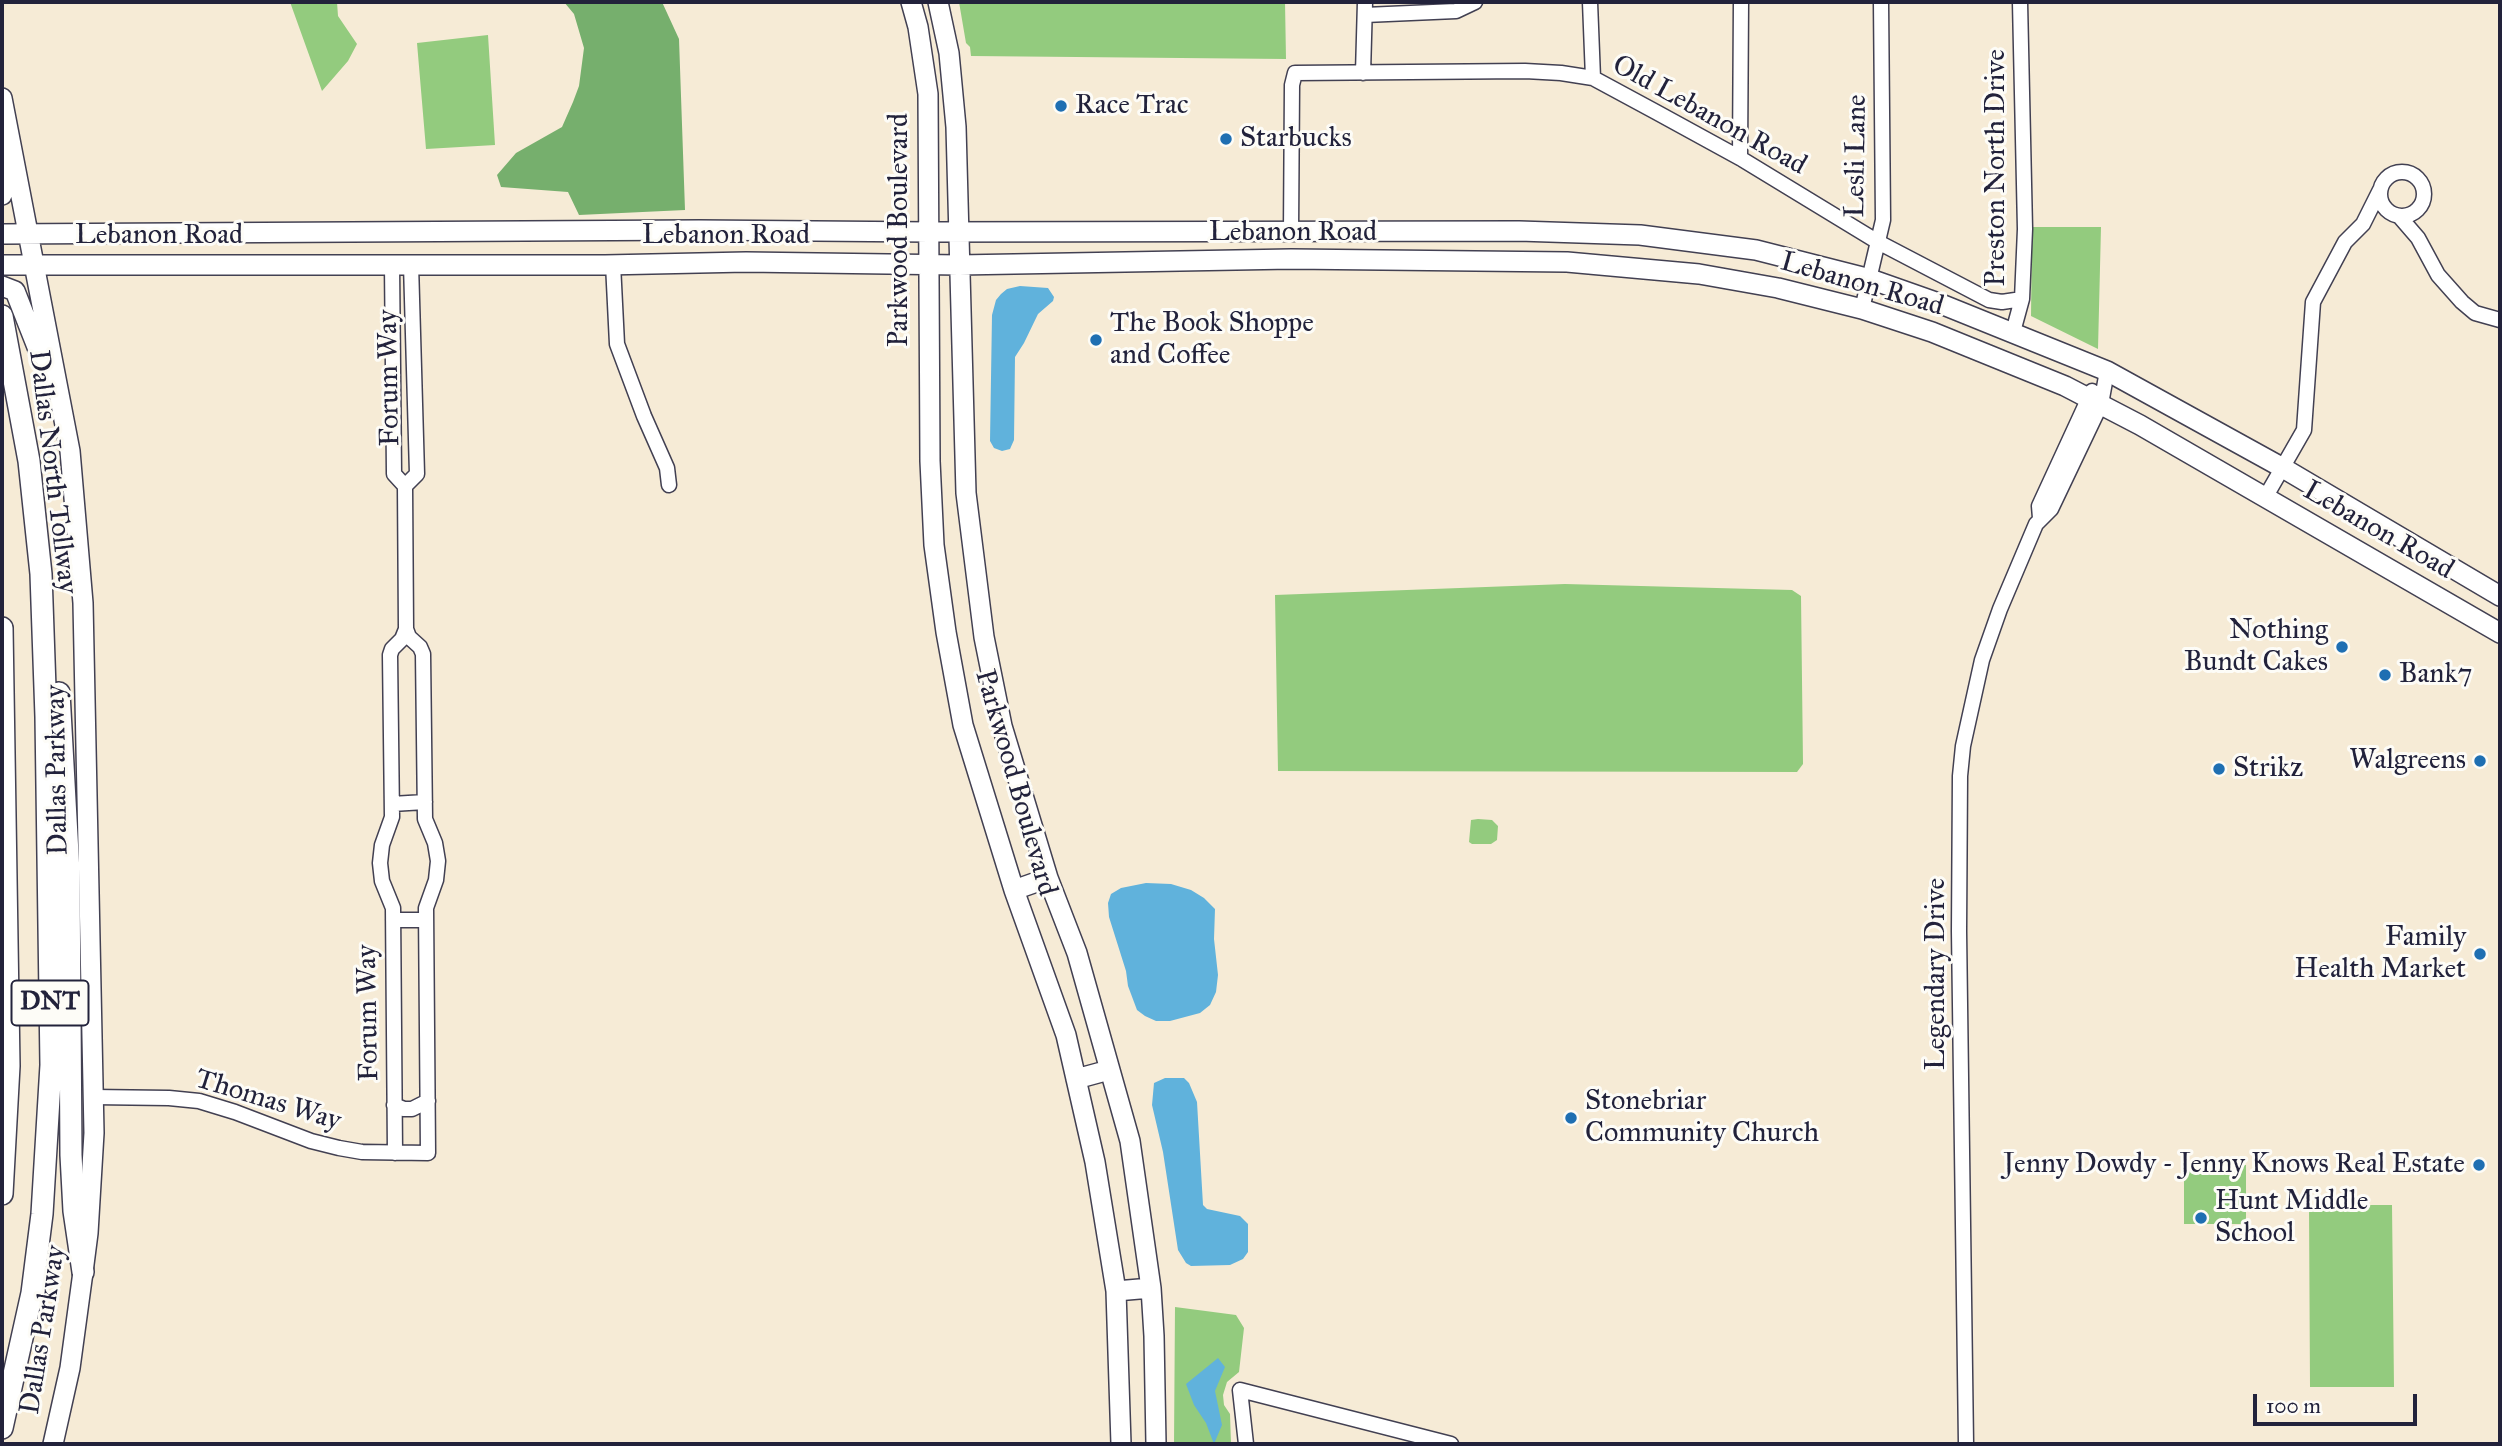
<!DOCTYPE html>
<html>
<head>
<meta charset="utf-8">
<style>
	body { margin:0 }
	#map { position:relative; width:2502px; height:1446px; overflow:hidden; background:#f6ebd6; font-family:"IM FELL Great Primer",serif }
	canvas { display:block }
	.frame { position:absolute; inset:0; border:4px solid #22223b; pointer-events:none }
	.scale { position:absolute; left:2253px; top:1394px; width:164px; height:32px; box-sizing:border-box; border:4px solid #22223b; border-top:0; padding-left:9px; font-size:21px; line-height:24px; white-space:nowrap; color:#22223b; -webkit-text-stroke:5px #fdfcf7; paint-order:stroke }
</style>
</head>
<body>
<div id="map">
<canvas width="2502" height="1446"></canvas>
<div class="frame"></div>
<div class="scale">100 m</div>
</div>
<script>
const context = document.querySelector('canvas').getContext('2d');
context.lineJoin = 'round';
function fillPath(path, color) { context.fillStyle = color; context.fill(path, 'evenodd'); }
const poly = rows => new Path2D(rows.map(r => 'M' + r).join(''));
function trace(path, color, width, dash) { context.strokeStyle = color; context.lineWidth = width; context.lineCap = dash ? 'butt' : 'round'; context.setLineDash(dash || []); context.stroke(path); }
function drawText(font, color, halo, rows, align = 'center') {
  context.font = font + ' "IM FELL Great Primer",serif'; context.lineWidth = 6; context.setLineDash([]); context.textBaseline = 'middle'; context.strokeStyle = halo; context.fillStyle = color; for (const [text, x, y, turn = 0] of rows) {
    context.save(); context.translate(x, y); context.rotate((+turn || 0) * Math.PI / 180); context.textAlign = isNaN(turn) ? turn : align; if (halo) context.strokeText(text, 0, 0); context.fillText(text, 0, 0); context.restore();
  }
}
fillPath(poly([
	[290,2,337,2,338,16,357,44,348,61,322,91],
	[959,2,1285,2,1286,59,971,56,970,47,966,43],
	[488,35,495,145,426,149,417,43],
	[2032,227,2101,227,2098,349,2031,316],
	[1565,584,1792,590,1801,596,1803,764,1797,772,1278,771,1275,595],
	[1478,819,1492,820,1498,826,1497,840,1491,844,1472,844,1469,842,1471,820],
	[2184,1165,2246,1165,2246,1224,2184,1224],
	[2309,1205,2392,1205,2394,1387,2310,1387],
	[1175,1307,1236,1315,1244,1328,1239,1372,1227,1382,1223,1395,1224,1405,1230,1414,1231,1444,1174,1444]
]), '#93cb7e');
fillPath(poly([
	[564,2,662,2,679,39,685,210,579,215,568,192,501,187,497,175,516,153,562,127,573,102,579,86,584,48,574,14]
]), '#76af6d');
fillPath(poly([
	[1020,286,1048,288,1054,297,1053,301,1038,314,1024,343,1015,357,1014,440,1010,449,1002,451,994,448,990,441,992,315,996,300,1001,294,1007,289],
	[1146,883,1171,884,1191,890,1204,898,1215,909,1214,939,1218,975,1216,992,1210,1005,1200,1013,1170,1021,1156,1021,1145,1016,1137,1010,1128,986,1126,971,1109,917,1108,903,1111,894,1121,888],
	[1165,1078,1184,1078,1189,1083,1197,1102,1203,1205,1207,1209,1240,1216,1248,1224,1248,1252,1243,1259,1230,1265,1191,1266,1186,1263,1178,1250,1163,1152,1152,1105,1154,1083],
	[1218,1358,1225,1367,1215,1391,1222,1425,1214,1444,1206,1423,1194,1405,1186,1384]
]), '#60b2dc');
const minor = poly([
	[1590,2,1593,78],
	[1365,15,1456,11,1475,2],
	[1363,73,1365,2],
	[1740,158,1741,2],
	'2380 194a22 22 0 1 1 44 0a22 22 0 1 1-44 0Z',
	[2399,216,2418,238,2438,275,2462,302,2475,313,2500,320],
	[1291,232,1292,85,1295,73,1525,71,1561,73,1593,78,1656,112,1740,158,1878,242,1989,300,2002,302,2022,299],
	[392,264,394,474,405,486,417,474,411,264],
	[613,264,617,344,644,416,667,468,669,485],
	[1862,309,1883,220,1881,2],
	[2013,332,2022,299,2025,229,2020,2],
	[2265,498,2304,430,2313,302,2345,242,2363,224,2380,190],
	[2040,518,2039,506,2092,391],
	[392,804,425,802],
	[393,920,426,920],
	[93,1097,169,1098,199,1101,235,1112,311,1141,339,1148,362,1152,428,1153,426,908,436,880,438,861,435,843,425,819,423,654,420,647,409,637,406,629],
	[394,1105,404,1109,412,1109,428,1101],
	[395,1153,393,908,382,881,380,863,382,845,392,817,390,655,392,649,402,639,406,629,405,486],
	[1246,1444,1240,1390,1451,1444],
	[1966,1444,1959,931,1960,776,1963,746,1982,660,2000,609,2036,524,2051,509,2101,404,2107,371]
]);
const major = poly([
	[911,2,918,27,928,94,930,461,934,545,946,632,963,725,1014,890,1066,1035,1095,1162,1116,1291,1121,1444],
	[938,2,949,53,956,127,966,493,984,637,1002,726,1048,878,1077,953,1130,1141,1151,1288,1154,1336,1156,1444],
	[2,98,70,451,83,603,94,1133,88,1233,83,1272,70,1368,53,1444],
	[2,195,11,162],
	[2,234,699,230,929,232,1519,231,1640,235,1756,250,1870,279,1941,304,2107,371,2283,468,2500,596],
	[2,265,605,265,746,262,959,265,1291,259,1567,262,1699,274,1778,288,1862,309,1932,332,2065,386,2140,425,2500,633],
	[2,286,15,291,39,352,53,366],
	[1014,890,1048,878],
	[1076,1079,1109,1070],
	[1116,1291,1151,1288]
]);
const highway = poly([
	[2,316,29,461,41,574,46,717,51,1065,42,1214,32,1293,2,1428],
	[2,628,9,1066,2,1194],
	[59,693,69,872,71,1155,74,1211,83,1272]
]);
trace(minor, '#424052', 17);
trace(major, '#424052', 22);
trace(highway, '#424052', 24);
trace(minor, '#fff', 14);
trace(major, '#fff', 19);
trace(highway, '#fff', 21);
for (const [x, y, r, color] of [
	[1061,106,7,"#1f6fb2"],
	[1226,139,7,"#1f6fb2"],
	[1096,340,7,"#1f6fb2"],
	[2342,647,7,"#1f6fb2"],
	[2385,675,7,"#1f6fb2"],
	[2480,761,7,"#1f6fb2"],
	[2219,769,7,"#1f6fb2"],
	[2480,954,7,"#1f6fb2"],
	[1571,1118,7,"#1f6fb2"],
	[2479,1165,7,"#1f6fb2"],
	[2201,1218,7,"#1f6fb2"]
]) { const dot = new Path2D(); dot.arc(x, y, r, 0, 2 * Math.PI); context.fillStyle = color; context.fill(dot); trace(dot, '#fdfcf7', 2.5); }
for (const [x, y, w] of [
	[50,1003,77]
]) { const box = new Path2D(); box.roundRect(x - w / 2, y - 22.5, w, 45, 5); context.fillStyle = '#fdfcf7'; context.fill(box); trace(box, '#22223b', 2); }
drawText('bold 26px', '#22223b', null, [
	["DNT",50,1003]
]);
drawText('28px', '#22223b', '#fdfcf7', [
	["Race Trac",1075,106],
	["Starbucks",1240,139],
	["The Book Shoppe",1110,324],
	["and Coffee",1110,356],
	["Nothing",2328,631,"right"],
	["Bundt Cakes",2328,663,"right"],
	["Bank7",2399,675],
	["Walgreens",2466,761,"right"],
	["Strikz",2233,769],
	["Family",2466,938,"right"],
	["Health Market",2466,970,"right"],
	["Stonebriar",1585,1102],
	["Community Church",1585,1134],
	["Jenny Dowdy - Jenny Knows Real Estate",2465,1165,"right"],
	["Hunt Middle",2215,1202],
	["School",2215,1234]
], 'left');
drawText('28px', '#22223b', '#fdfcf7', [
	["Old Lebanon Road",1709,116,29],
	["Lesli Lane",1857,156,-89],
	["Preston North Drive",1997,168,-90],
	["Parkwood Boulevard",900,230,-90],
	["Lebanon Road",1293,233],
	["Lebanon Road",159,236],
	["Lebanon Road",726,236],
	["Lebanon Road",1862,285,16],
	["Forum Way",390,378,-91],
	["Dallas North Tollway",52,472,83],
	["Lebanon Road",2378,531,30],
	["Dallas Parkway",58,770,-91],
	["Parkwood Boulevard",1015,783,74],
	["Legendary Drive",1937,974,-90],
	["Forum Way",369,1013,-91],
	["Thomas Way",268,1101,17],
	["Dallas Parkway",44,1330,-81]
]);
</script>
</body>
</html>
